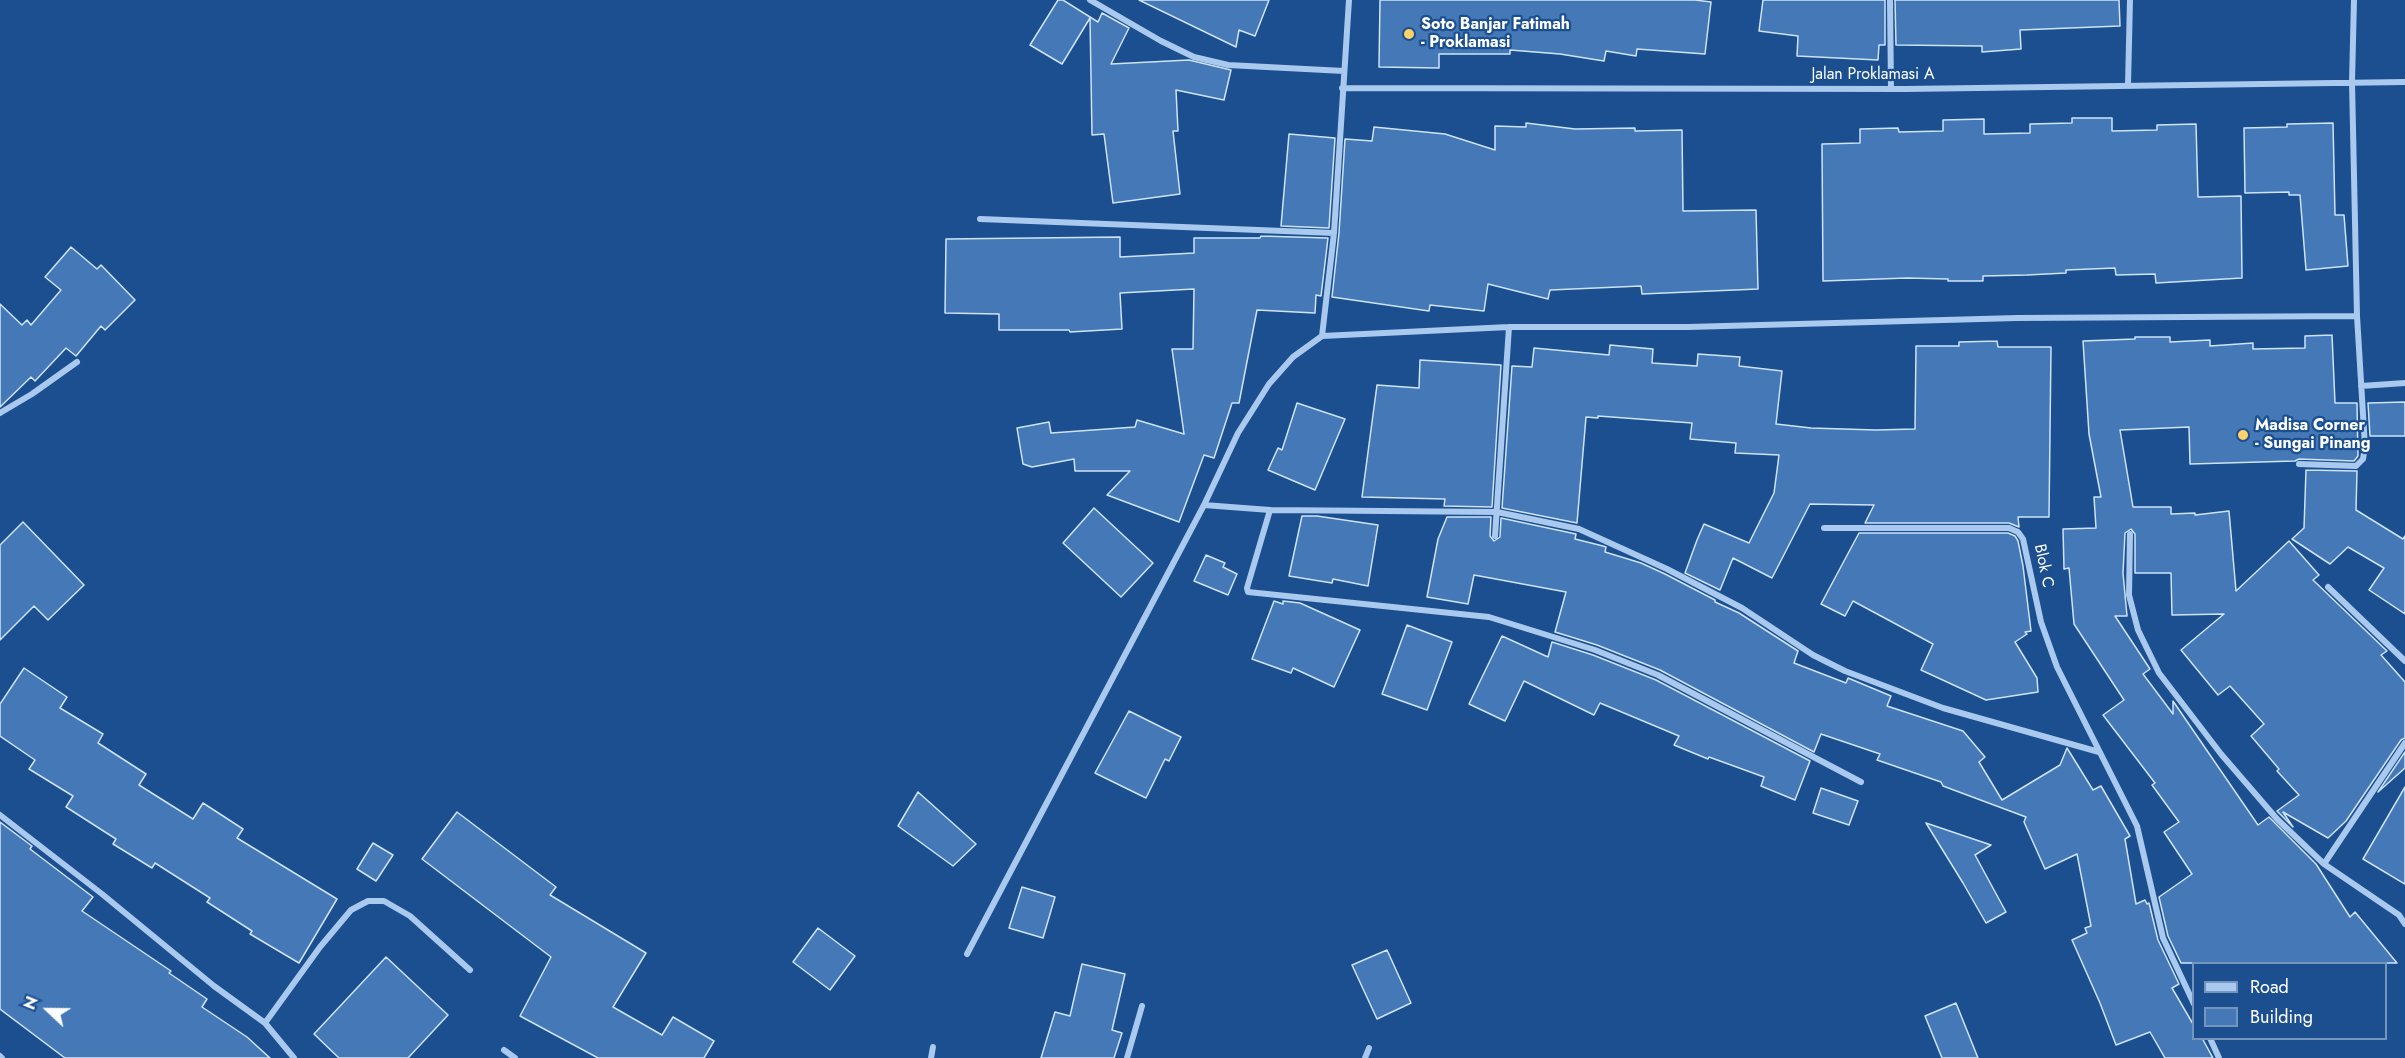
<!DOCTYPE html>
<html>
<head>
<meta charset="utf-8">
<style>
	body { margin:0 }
	#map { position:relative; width:2405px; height:1058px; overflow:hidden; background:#1b4f8f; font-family:Jost,sans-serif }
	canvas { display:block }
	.legend { position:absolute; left:2192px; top:962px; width:195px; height:78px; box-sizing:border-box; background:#1b4f8f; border:2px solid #7695bc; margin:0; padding:8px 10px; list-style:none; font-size:18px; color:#fff }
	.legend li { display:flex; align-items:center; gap:12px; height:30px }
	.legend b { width:30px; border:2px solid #7695bc }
	.north { position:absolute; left:18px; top:980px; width:60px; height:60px; -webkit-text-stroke:4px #1b4f8f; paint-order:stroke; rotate:292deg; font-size:16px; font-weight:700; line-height:24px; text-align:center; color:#fff }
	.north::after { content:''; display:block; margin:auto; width:21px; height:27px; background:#fff; clip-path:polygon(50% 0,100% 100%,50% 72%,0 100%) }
</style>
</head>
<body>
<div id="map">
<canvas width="2405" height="1058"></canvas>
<ul class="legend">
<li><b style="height:8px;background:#a9c9ee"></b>Road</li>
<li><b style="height:16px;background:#4478b7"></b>Building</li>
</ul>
<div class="north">N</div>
</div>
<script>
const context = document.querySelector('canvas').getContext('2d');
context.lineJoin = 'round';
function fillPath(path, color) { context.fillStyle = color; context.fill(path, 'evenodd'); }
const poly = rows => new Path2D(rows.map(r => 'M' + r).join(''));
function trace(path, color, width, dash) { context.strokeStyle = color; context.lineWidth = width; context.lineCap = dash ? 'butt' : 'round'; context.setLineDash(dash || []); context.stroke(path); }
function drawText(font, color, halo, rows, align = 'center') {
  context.font = font + ' Jost,sans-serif'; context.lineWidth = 4.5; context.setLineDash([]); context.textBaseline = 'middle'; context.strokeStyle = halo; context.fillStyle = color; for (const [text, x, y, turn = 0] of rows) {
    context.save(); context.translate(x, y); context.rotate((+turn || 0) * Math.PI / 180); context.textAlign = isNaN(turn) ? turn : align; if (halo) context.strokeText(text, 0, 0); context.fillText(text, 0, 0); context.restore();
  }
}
const building = poly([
	[1058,0,1063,0,1098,22,1102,13,1129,28,1111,64,1189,60,1231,70,1224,100,1176,90,1178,131,1173,131,1180,194,1113,203,1104,134,1092,135,1090,18,1062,64,1030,45,1058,0],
	[1139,0,1269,0,1255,36,1239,30,1236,47,1139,0],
	[1380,0,1695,0,1711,2,1705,54,1637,49,1636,56,1606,51,1604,61,1560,54,1510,50,1510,54,1439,54,1439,68,1379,67,1380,0],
	[1763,0,1885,0,1885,45,1879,45,1878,60,1797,56,1798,36,1759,31,1763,0],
	[1895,0,2119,0,2120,26,2020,30,2021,49,1982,52,1982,46,1896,45,1895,0],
	[2072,118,2112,118,2112,131,2157,130,2157,125,2196,124,2198,197,2241,196,2242,278,2156,283,2155,274,2116,275,2115,268,2066,270,2066,273,2027,275,1983,276,1983,281,1948,281,1948,279,1907,278,1823,281,1822,144,1860,143,1860,129,1898,128,1899,132,1943,131,1943,120,1984,119,1984,134,2030,133,2030,124,2072,123,2072,118],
	[1526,123,1575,129,1635,128,1635,131,1682,130,1683,211,1756,210,1758,289,1642,294,1641,286,1550,290,1548,299,1488,284,1484,311,1430,305,1429,311,1332,297,1339,233,1345,139,1372,141,1374,127,1445,134,1495,150,1495,126,1526,127,1526,123],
	[2333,123,2335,215,2344,215,2348,266,2306,270,2300,195,2289,195,2289,192,2245,193,2244,128,2287,127,2287,124,2333,123],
	[1289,134,1335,138,1329,228,1281,226,1289,134],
	[1261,236,1328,238,1321,296,1316,295,1315,313,1257,310,1239,403,1232,403,1214,458,1204,455,1179,522,1107,495,1130,471,1075,471,1074,459,1032,467,1023,464,1017,428,1049,422,1051,433,1135,427,1137,420,1184,434,1172,349,1193,349,1194,289,1120,293,1122,329,1070,332,1069,330,999,330,999,314,945,313,946,239,1120,237,1120,257,1194,253,1194,238,1260,238,1261,236],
	[71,247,97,269,101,265,135,300,105,330,101,326,76,356,66,348,35,381,31,377,0,407,0,304,22,325,27,320,31,325,61,290,45,277,71,247],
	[2332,335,2335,403,2357,403,2358,456,2354,461,2299,459,2295,461,2190,464,2189,427,2120,430,2133,507,2171,507,2171,514,2195,513,2195,515,2229,511,2236,591,2289,541,2319,575,2313,580,2387,651,2381,655,2405,682,2405,738,2401,740,2346,821,2328,838,2283,812,2293,827,2277,811,2299,795,2277,771,2279,769,2251,736,2264,724,2230,686,2218,695,2181,650,2224,614,2172,615,2171,573,2135,573,2135,534,2131,529,2125,533,2123,573,2127,616,2115,616,2150,669,2143,674,2173,714,2173,701,2258,825,2269,817,2316,864,2350,917,2355,912,2397,963,2181,963,2168,936,2159,897,2192,874,2164,832,2179,822,2152,785,2155,783,2103,715,2124,700,2074,624,2069,568,2064,569,2063,529,2096,528,2094,497,2101,497,2089,434,2083,341,2135,339,2135,337,2170,337,2170,342,2210,340,2210,346,2253,343,2253,349,2305,348,2305,336,2332,335],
	[1997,341,1998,347,2051,347,2049,517,2018,517,2019,527,2009,523,1865,523,1874,505,1810,504,1772,578,1733,558,1720,590,1685,573,1697,540,1704,524,1749,543,1774,493,1779,455,1735,453,1736,443,1690,439,1692,423,1598,416,1598,418,1586,417,1577,523,1502,508,1512,366,1532,367,1534,348,1609,355,1610,345,1653,349,1652,363,1697,366,1698,354,1740,357,1739,366,1782,371,1776,424,1811,428,1876,430,1915,429,1916,346,1959,346,1959,342,1997,341],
	[1420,360,1501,365,1492,507,1444,506,1445,499,1362,497,1377,385,1419,388,1420,360],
	[2405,402,2405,436,2370,436,2368,403,2405,402],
	[1297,403,1345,419,1315,490,1268,470,1278,448,1282,450,1297,403],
	[2306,470,2357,471,2356,510,2403,539,2405,536,2405,614,2369,590,2384,568,2348,547,2330,564,2292,539,2304,528,2306,470],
	[1094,508,1153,563,1121,597,1063,543,1094,508],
	[1302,516,1317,516,1378,525,1368,586,1333,579,1332,583,1289,576,1302,516],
	[1447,517,1491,517,1490,536,1494,541,1500,537,1501,518,1576,534,1575,539,1603,546,1606,547,1605,552,1641,563,1665,574,1715,600,1715,602,1739,613,1798,651,1794,663,1846,683,1848,678,1891,696,1887,706,1963,731,1985,757,1979,762,2002,800,2060,765,2067,748,2093,790,2101,786,2130,836,2125,839,2136,904,2145,900,2147,904,2149,903,2158,940,2179,984,2172,988,2193,1024,2193,1038,2202,1038,2213,1058,2165,1058,2150,1032,2116,1045,2100,1003,2072,940,2087,933,2085,928,2091,926,2077,854,2045,869,2024,822,2026,817,1943,786,1941,782,1877,760,1880,754,1821,734,1814,752,1660,670,1597,645,1555,632,1566,592,1474,575,1468,604,1427,597,1438,539,1447,517],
	[23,522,84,585,48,620,34,606,0,640,0,545,23,522],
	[1859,533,2008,533,2015,536,2018,541,2023,566,2031,631,2025,632,2027,634,2015,642,2037,678,2038,692,1986,700,1921,670,1933,644,1853,601,1845,616,1821,604,1859,533],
	[1206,555,1225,563,1223,567,1237,574,1228,595,1194,581,1206,555],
	[1274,601,1283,604,1283,601,1300,603,1360,630,1334,687,1293,668,1291,673,1252,659,1274,601],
	[1407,625,1452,642,1427,710,1382,694,1407,625],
	[1502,636,1548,657,1552,642,1593,655,1656,680,1810,761,1795,800,1761,786,1764,777,1709,757,1708,759,1674,745,1679,736,1600,703,1594,715,1524,681,1505,721,1469,704,1502,636],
	[24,668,67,697,60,708,103,734,98,743,146,774,139,785,193,819,203,803,243,829,237,838,337,899,299,963,250,934,252,931,207,902,210,898,155,863,152,868,113,844,116,839,66,807,73,796,29,769,35,760,0,736,0,704,24,668],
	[1129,711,1181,737,1169,761,1165,759,1146,798,1095,773,1129,711],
	[2405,752,2405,768,2378,792,2405,752],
	[2405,787,2405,884,2363,859,2405,787],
	[1821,788,1858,801,1849,825,1813,813,1821,788],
	[918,792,976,844,953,866,898,826,918,792],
	[457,812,556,887,550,895,646,953,613,1007,662,1035,673,1017,714,1041,704,1058,598,1058,520,1016,551,957,422,859,457,812],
	[0,822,32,846,30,849,93,897,82,911,171,971,169,973,207,999,202,1007,247,1037,270,1058,65,1058,0,1009,0,822],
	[1926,823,1991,845,1975,855,2006,912,1986,923,1963,883,1926,823],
	[373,843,393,855,376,881,357,869,373,843],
	[1022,887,1055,897,1043,938,1009,928,1022,887],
	[818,928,855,956,830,990,793,962,818,928],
	[1387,950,1411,1003,1377,1019,1352,965,1387,950],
	[386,957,448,1015,408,1058,339,1058,314,1034,386,957],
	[1082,964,1125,974,1112,1030,1122,1033,1114,1058,1041,1058,1055,1012,1070,1016,1082,964],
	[1956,1003,1978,1058,1942,1058,1925,1016,1956,1003]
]);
fillPath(building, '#4478b7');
trace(building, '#cfe3fa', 1.5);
trace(poly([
	[1090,0,1161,41,1194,57,1228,65,1344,71],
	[1890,0,1891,89],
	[2128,85,2130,0],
	[1342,88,1906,89,2405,82],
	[980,219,1334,233],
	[1322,336,1334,233,1349,0],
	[2361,386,2405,383],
	[0,413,32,394,77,362],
	[2299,464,2356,466,2363,459,2365,447,2357,316],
	[1204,505,1270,510,1497,512,1579,529,1667,569,1742,608,1813,655,1845,671,1943,708,2099,752],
	[1270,510,1247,588,1248,592,1489,617,1595,650,1658,675,1861,782],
	[1824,528,2009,528,2018,532,2023,539,2041,622,2057,667,2137,826,2163,938,2194,1004],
	[2130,534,2129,595,2138,630,2159,673,2221,754,2277,819,2324,864,2399,915,2405,924],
	[1495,536,1509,327],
	[2328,587,2405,661],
	[0,815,102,894,214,986,265,1023,294,1058],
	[2324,864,2405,743],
	[967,954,1204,505,1238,433,1269,384,1293,357,1322,336,1509,327,1688,327,2017,318,2357,316,2352,82,2354,0],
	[265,1023,320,947,351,910,368,901,384,901,410,916,470,970],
	[2210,1038,2219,1058],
	[504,1050,515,1058],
	[0,1056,2,1058],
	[931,1058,933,1047],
	[1127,1058,1142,1006],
	[1365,1058,1369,1048]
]), '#a9c9ee', 6);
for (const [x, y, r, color] of [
	[1409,34,6,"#ffd166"],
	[2243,435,6,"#ffd166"]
]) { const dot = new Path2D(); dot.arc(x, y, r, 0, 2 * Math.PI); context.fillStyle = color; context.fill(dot); trace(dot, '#1b4f8f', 2); }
drawText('bold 16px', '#fff', '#1b4f8f', [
	["Soto Banjar Fatimah",1421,25],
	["- Proklamasi",1421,43],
	["Madisa Corner",2255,426],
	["- Sungai Pinang",2255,444]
], 'left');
drawText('16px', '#fff', '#1b4f8f', [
	["Jalan Proklamasi A",1873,75],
	["Blok C",2043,566,78]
]);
</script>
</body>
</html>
